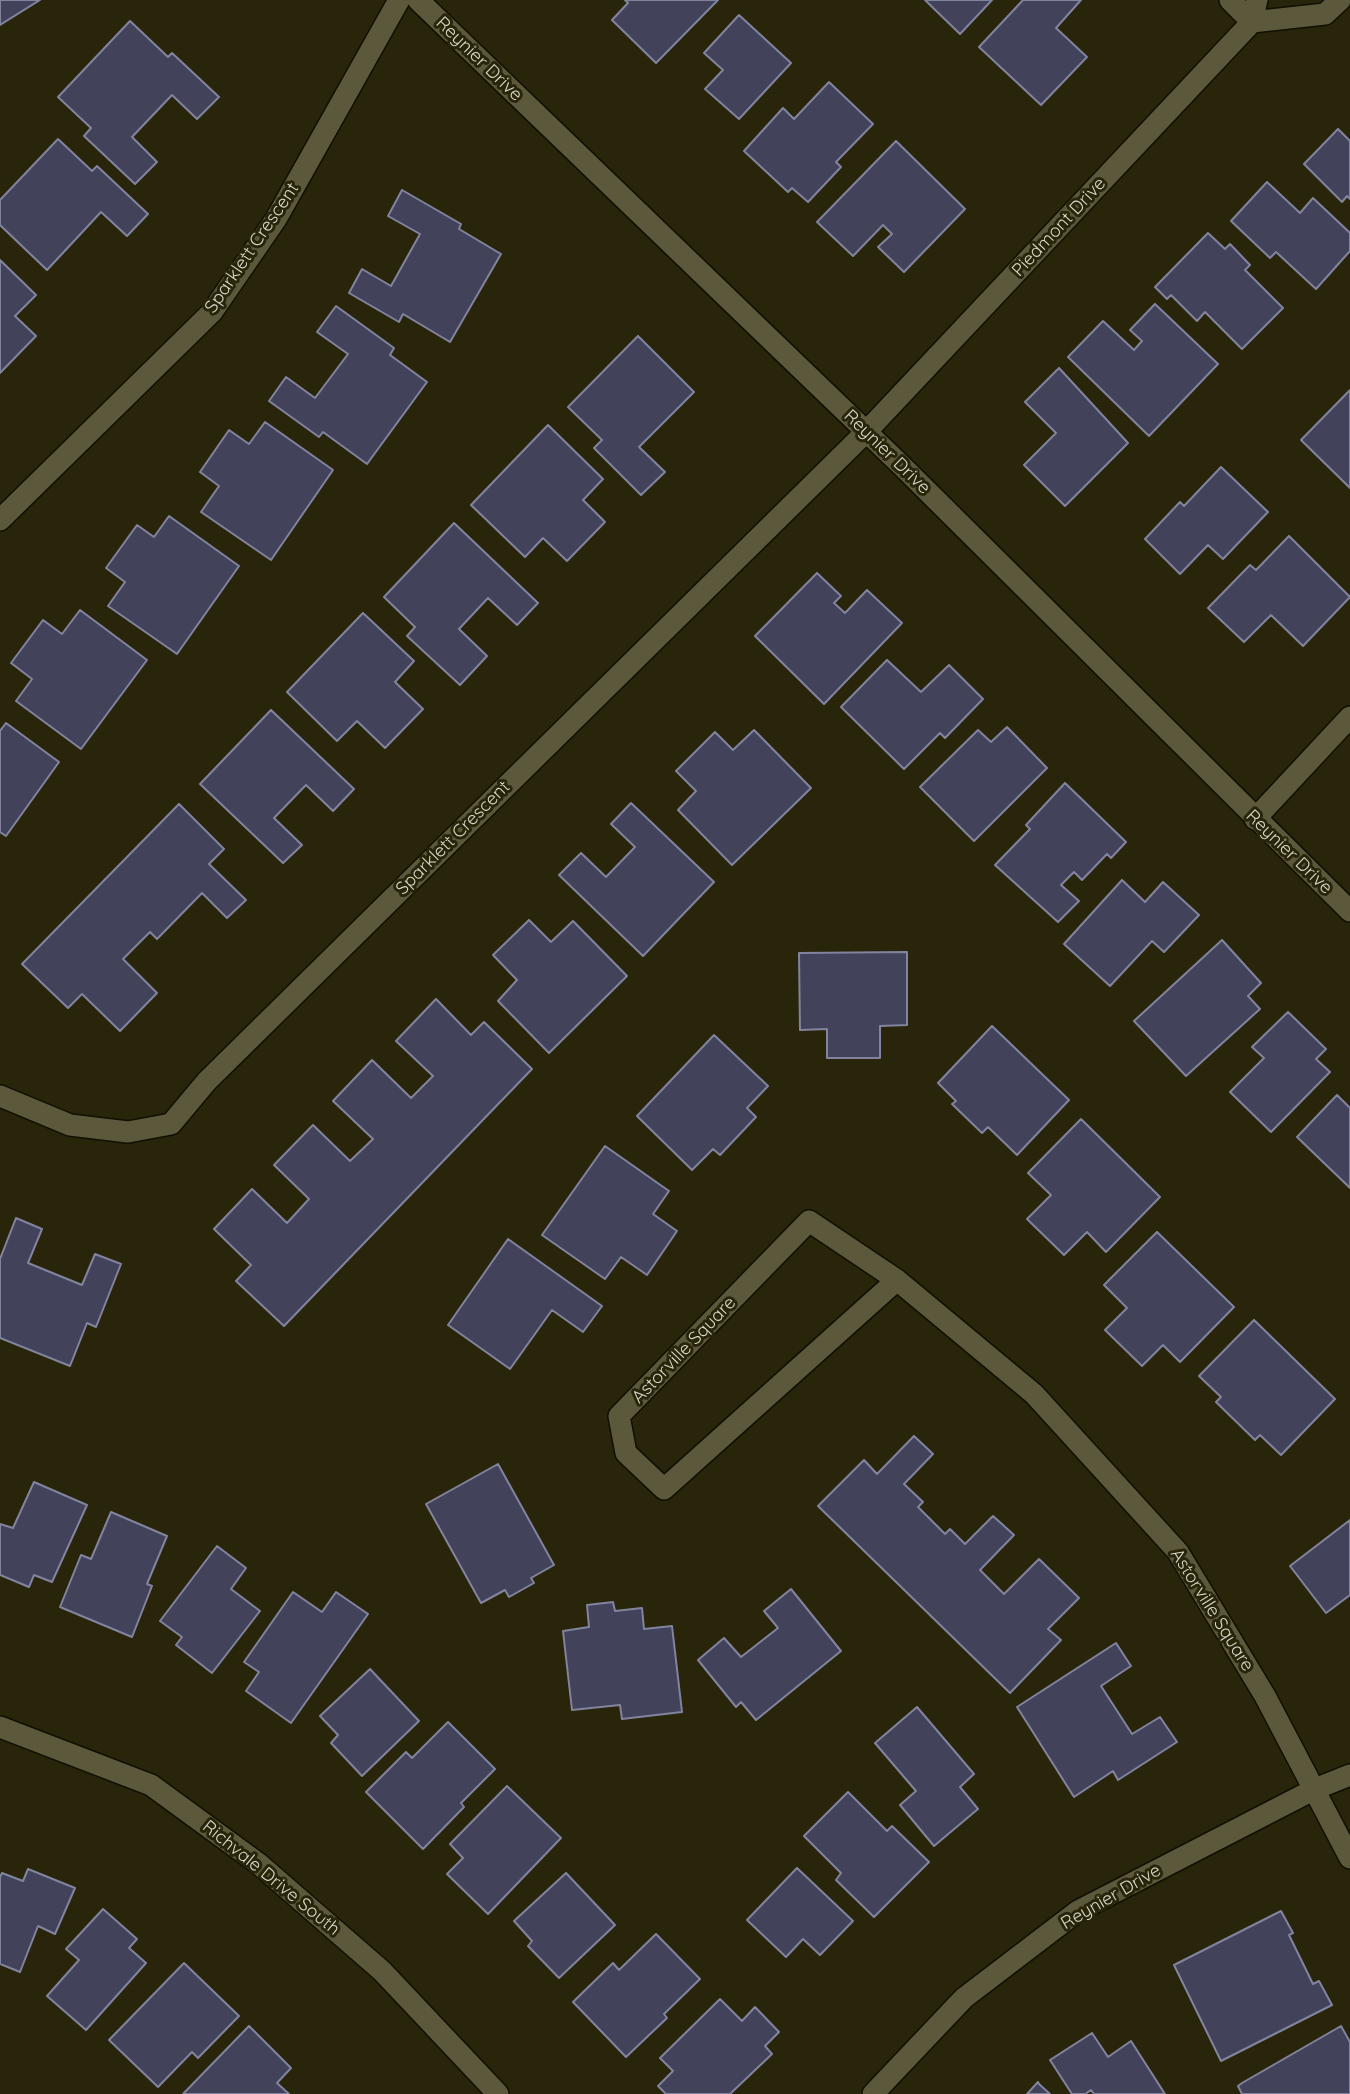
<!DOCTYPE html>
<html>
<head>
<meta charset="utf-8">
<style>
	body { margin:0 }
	canvas { display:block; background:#29250a }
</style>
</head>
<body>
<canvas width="1350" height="2094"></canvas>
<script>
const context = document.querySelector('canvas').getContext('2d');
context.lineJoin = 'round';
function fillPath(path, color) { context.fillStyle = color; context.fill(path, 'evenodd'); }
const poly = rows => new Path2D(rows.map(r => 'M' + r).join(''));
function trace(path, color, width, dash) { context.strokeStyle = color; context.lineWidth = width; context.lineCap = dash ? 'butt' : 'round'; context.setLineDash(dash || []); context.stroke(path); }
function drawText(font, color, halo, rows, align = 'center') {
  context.font = font + ' Quicksand,sans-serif'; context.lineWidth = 6; context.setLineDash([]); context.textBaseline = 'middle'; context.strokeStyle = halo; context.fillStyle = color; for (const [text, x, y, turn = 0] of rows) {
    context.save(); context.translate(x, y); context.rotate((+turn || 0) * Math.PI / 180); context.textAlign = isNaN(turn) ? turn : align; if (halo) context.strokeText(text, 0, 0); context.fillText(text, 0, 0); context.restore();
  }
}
const building = poly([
	[0,0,40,0,0,25,0,0],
	[625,0,718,0,656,63,612,20,628,3,625,0],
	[925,0,992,0,960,34,925,0],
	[1023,0,1081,0,1056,28,1087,57,1041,105,979,47,1023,0],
	[739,15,791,63,739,119,705,89,723,70,704,53,739,15],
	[130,21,168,57,172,53,219,97,197,119,172,95,132,137,157,162,135,184,84,136,91,128,58,97,130,21],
	[829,82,873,124,836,162,841,167,808,202,792,188,788,192,744,151,783,108,794,119,829,82],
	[1338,129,1350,141,1350,199,1347,196,1342,202,1304,164,1338,129],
	[58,139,92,171,97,166,148,214,127,236,101,212,47,270,0,225,0,200,58,139],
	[896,141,965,209,904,272,878,247,892,234,883,225,853,256,817,222,896,141],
	[1267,182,1300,213,1313,198,1350,233,1350,251,1316,289,1276,252,1270,258,1231,221,1267,182],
	[402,190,461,224,459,229,501,254,450,342,403,314,399,322,349,293,362,269,391,286,420,234,388,216,402,190],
	[1208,233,1225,249,1230,244,1250,265,1245,270,1283,308,1242,349,1205,312,1197,321,1171,295,1167,299,1155,287,1208,233],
	[0,260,36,295,15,316,36,336,0,373,0,260],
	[1155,304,1218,364,1149,436,1068,357,1103,321,1134,350,1142,341,1130,330,1155,304],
	[336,306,394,348,390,355,427,382,367,464,323,432,319,437,269,401,286,377,315,398,348,354,317,332,336,306],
	[638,336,694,392,639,447,665,472,641,495,594,448,602,440,568,407,638,336],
	[1059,368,1128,443,1065,506,1024,465,1056,433,1025,402,1059,368],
	[1350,390,1350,488,1301,440,1350,390],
	[265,422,333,470,271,560,201,512,219,486,200,472,229,430,249,444,265,422],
	[548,425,603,479,583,500,605,522,567,561,543,538,525,557,471,505,548,425],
	[1221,467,1268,512,1223,559,1208,545,1180,574,1145,539,1180,502,1184,506,1221,467],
	[169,516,239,566,177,654,108,606,125,582,106,568,137,525,154,537,169,516],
	[454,523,538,603,517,625,488,598,459,629,487,656,460,685,407,636,415,627,384,597,454,523],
	[1289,536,1350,597,1303,646,1271,615,1244,642,1208,608,1250,565,1256,570,1289,536],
	[817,573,841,596,834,603,845,613,867,590,902,623,824,704,755,636,817,573],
	[80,610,147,660,81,749,16,701,32,679,11,663,43,620,62,634,80,610],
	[363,613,414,661,395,682,423,709,385,748,357,721,337,741,287,692,363,613],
	[887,660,921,692,949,665,983,699,945,738,940,733,904,769,841,707,887,660],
	[271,710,354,789,333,811,306,785,274,818,302,845,283,863,200,784,271,710],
	[6,723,59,762,6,836,0,832,0,731,6,723],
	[1007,727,1047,768,974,841,920,787,978,730,991,742,1007,727],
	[754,730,811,788,732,865,678,810,696,791,676,771,715,732,733,750,754,730],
	[1065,783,1126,842,1111,858,1107,854,1082,880,1074,872,1061,885,1079,901,1058,922,995,865,1030,829,1026,825,1065,783],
	[631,803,714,882,643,956,559,875,581,853,606,877,635,847,611,824,631,803],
	[179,804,224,849,209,864,246,900,227,918,202,893,157,939,150,932,123,959,157,993,120,1031,82,994,68,1008,22,964,179,804],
	[1122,880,1145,902,1163,882,1199,915,1164,952,1152,941,1110,986,1064,944,1122,880],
	[529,920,551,942,573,921,627,976,549,1053,498,1001,517,980,493,955,529,920],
	[1222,940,1261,983,1248,996,1260,1009,1186,1076,1134,1021,1222,940],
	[907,952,907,1025,880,1026,880,1058,827,1058,827,1029,800,1030,799,953,907,952],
	[436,999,471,1035,484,1022,532,1069,284,1326,236,1281,251,1265,214,1229,252,1189,287,1223,309,1199,274,1165,313,1125,350,1161,373,1139,333,1101,372,1060,411,1098,433,1076,396,1041,436,999],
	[1288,1012,1326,1049,1316,1059,1330,1072,1271,1132,1230,1092,1264,1058,1252,1047,1288,1012],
	[992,1026,1069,1100,1017,1155,988,1127,982,1133,952,1104,956,1101,938,1083,992,1026],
	[714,1035,768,1086,747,1108,756,1117,720,1155,713,1149,692,1170,637,1116,714,1035],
	[1337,1095,1350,1108,1350,1188,1297,1137,1337,1095],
	[1081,1119,1160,1197,1106,1252,1087,1232,1064,1255,1027,1219,1051,1195,1028,1173,1081,1119],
	[605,1146,669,1191,653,1214,677,1231,647,1275,621,1257,605,1279,542,1235,605,1146],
	[16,1218,42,1229,28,1263,82,1285,95,1254,121,1264,96,1327,87,1323,70,1366,0,1338,0,1259,16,1218],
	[1157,1232,1234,1307,1180,1362,1163,1345,1142,1366,1105,1330,1127,1308,1104,1285,1157,1232],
	[508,1239,602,1306,583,1332,552,1310,510,1369,448,1325,508,1239],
	[1254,1320,1335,1399,1281,1455,1260,1435,1255,1440,1216,1402,1221,1397,1199,1376,1254,1320],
	[914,1436,933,1454,904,1484,923,1502,918,1507,945,1534,950,1529,965,1544,993,1516,1014,1535,980,1570,1004,1594,1039,1559,1079,1598,1048,1629,1061,1640,1010,1693,818,1506,864,1460,877,1474,914,1436],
	[498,1464,554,1565,531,1578,534,1583,509,1597,505,1590,481,1603,426,1504,498,1464],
	[34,1482,87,1505,52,1582,34,1575,29,1587,0,1575,0,1524,13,1528,34,1482],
	[111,1512,167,1536,147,1584,152,1586,132,1637,60,1607,81,1555,91,1559,111,1512],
	[1350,1520,1350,1595,1326,1613,1290,1566,1350,1520],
	[217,1546,246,1568,231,1589,260,1611,212,1673,176,1645,182,1637,160,1621,217,1546],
	[791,1589,841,1651,756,1720,741,1702,736,1707,698,1660,724,1638,741,1657,778,1628,764,1611,791,1589],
	[293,1592,322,1612,336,1592,368,1614,291,1723,246,1691,259,1672,244,1662,293,1592],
	[613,1602,615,1611,642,1608,644,1629,672,1626,682,1712,622,1719,620,1705,572,1710,563,1631,589,1627,587,1605,613,1602],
	[1116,1643,1131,1666,1101,1686,1132,1734,1160,1717,1177,1742,1118,1780,1113,1771,1074,1797,1017,1707,1116,1643],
	[370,1669,419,1721,362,1776,331,1743,338,1735,320,1716,370,1669],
	[917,1707,974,1774,960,1787,978,1809,934,1846,900,1805,916,1791,875,1743,917,1707],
	[448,1722,495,1769,461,1803,464,1807,423,1849,366,1792,406,1752,412,1758,448,1722],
	[507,1786,561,1838,488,1914,447,1874,463,1858,450,1844,507,1786],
	[848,1792,887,1831,892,1826,929,1862,874,1917,836,1880,841,1873,804,1836,848,1792],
	[797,1868,853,1921,820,1955,803,1939,786,1957,747,1920,797,1868],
	[28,1869,75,1888,55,1934,38,1926,20,1972,0,1964,0,1877,2,1873,23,1881,28,1869],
	[566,1873,615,1925,559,1978,528,1946,532,1941,514,1921,566,1873],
	[103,1909,137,1939,129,1948,146,1963,86,2030,47,1996,79,1960,66,1949,103,1909],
	[1281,1911,1293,1933,1289,1935,1313,1984,1319,1981,1332,2005,1221,2061,1174,1965,1281,1911],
	[656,1934,700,1979,664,2014,667,2018,626,2057,573,2002,613,1963,619,1970,656,1934],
	[184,1963,239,2016,198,2058,192,2052,158,2087,109,2040,184,1963],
	[720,1999,742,2021,755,2007,779,2032,765,2046,772,2054,730,2094,666,2094,658,2086,673,2071,660,2058,720,1999],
	[249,2026,291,2068,277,2083,289,2094,183,2094,249,2026],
	[1341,2026,1350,2042,1350,2094,1242,2094,1238,2086,1242,2083,1341,2026],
	[1092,2033,1108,2057,1131,2041,1165,2094,1094,2094,1091,2090,1085,2094,1072,2094,1050,2060,1092,2033],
	[1038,2082,1039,2084,1050,2094,1027,2094,1038,2082]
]);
fillPath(building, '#42425b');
trace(building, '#82839f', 2);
const minor = poly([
	[418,0,903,467,1350,911],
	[1230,0,1252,22],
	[1252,22,1325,14,1340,0],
	[0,520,212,312,276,219,399,0],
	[1255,819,1350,717],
	[0,1096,70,1125,128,1132,171,1124,207,1081,866,432,1252,22,1257,0],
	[897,1280,664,1489,626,1453,619,1416,809,1221,897,1280,1034,1394,1178,1552,1265,1696,1350,1858],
	[873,2094,964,1998,1078,1911,1315,1789,1350,1775]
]);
const tertiary = poly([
	[0,1727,151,1785,259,1864,382,1971,498,2094]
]);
trace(minor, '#120e00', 24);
trace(tertiary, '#120e00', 24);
trace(minor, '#5c583c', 21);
trace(tertiary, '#5c583c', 21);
drawText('18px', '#dad9c9', '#29250a', [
	["Reynier Drive",479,59,44],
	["Piedmont Drive",1059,227,-47],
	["Sparklett Crescent",252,248,-56],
	["Reynier Drive",887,452,44],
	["Sparklett Crescent",453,838,-45],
	["Reynier Drive",1289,852,44],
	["Astorville Square",684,1350,-46],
	["Astorville Square",1212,1610,58],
	["Richvale Drive South",271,1878,39],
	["Reynier Drive",1111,1897,-30]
]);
</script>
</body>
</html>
